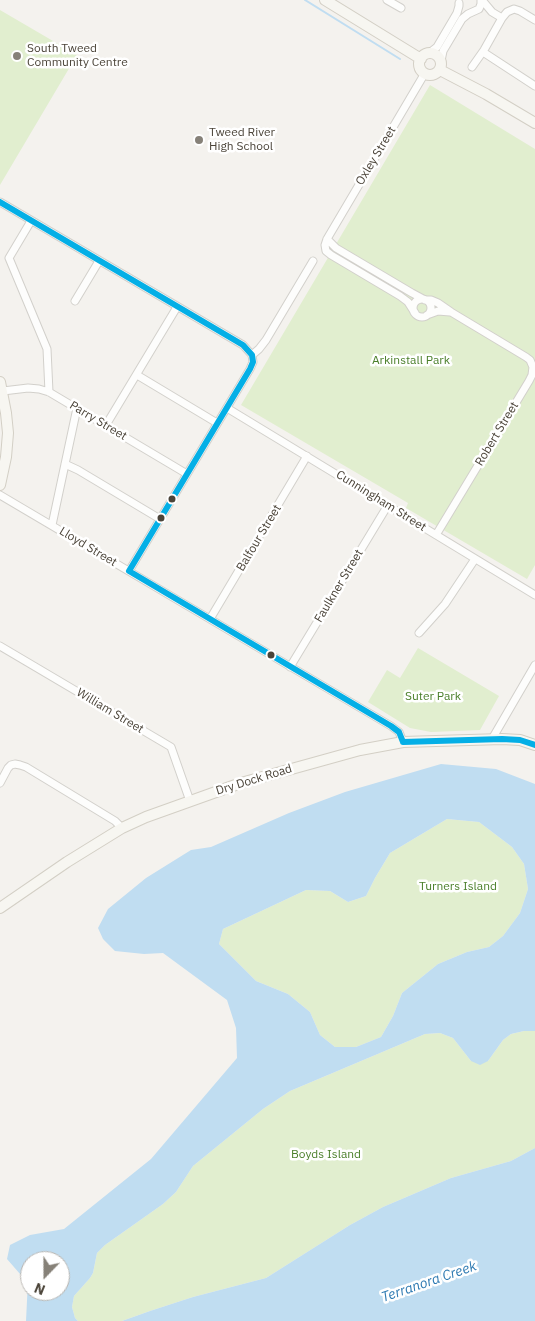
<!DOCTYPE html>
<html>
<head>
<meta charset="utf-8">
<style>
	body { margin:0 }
	#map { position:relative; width:535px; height:1321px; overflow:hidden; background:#f4f2ee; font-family:"IBM Plex Sans",sans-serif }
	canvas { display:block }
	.north { position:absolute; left:20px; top:1251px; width:50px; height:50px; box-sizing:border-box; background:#fff; border:1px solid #b7b4b0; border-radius:50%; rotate:202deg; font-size:14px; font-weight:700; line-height:20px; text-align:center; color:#4b4439 }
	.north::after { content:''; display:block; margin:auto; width:18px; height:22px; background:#868178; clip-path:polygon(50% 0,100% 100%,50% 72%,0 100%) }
</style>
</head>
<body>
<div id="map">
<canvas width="535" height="1321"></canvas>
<div class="north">N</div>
</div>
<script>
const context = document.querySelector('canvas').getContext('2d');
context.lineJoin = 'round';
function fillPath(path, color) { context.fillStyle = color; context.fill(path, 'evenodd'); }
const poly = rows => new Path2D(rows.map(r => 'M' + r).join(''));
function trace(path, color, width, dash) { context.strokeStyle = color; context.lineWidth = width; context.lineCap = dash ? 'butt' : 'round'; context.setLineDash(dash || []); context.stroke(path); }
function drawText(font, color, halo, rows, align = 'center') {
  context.font = font + ' "IBM Plex Sans",sans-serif'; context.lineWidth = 5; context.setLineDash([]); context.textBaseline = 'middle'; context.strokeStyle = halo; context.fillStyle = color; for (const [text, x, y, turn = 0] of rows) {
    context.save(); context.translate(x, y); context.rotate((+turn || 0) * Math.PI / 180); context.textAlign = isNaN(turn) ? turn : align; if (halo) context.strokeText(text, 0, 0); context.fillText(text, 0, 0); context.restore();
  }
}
fillPath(poly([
	[0,10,77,55,0,185],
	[430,85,535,149,535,565,527,579,406,508,408,503,241,405],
	[418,648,499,696,480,730,431,732,410,728,368,702,387,670,400,678],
	[447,819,479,822,512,847,524,864,528,889,520,913,503,936,489,947,467,952,438,964,402,993,393,1016,381,1037,356,1047,335,1047,320,1035,310,1012,288,994,256,981,219,944,223,929,306,890,330,891,348,902,366,896,375,878,390,853],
	[524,1031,535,1031,535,1148,511,1161,451,1178,383,1207,350,1225,266,1278,193,1297,150,1311,122,1321,78,1321,75,1318,72,1307,74,1296,90,1278,93,1273,97,1253,105,1245,163,1204,176,1192,193,1166,263,1109,290,1091,425,1034,440,1033,453,1038,471,1061,488,1061,503,1040,511,1034]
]), '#e1eecf');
fillPath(poly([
	[441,764,496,769,535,784,535,1031,524,1031,511,1034,503,1040,488,1061,480,1065,471,1061,453,1038,440,1033,425,1034,290,1091,263,1109,193,1166,176,1192,163,1204,105,1245,97,1253,93,1273,90,1278,74,1296,72,1307,75,1318,78,1321,26,1321,28,1280,20,1274,7,1259,10,1245,30,1235,64,1229,151,1159,237,1058,236,1028,227,1000,163,953,144,954,115,951,103,939,98,928,108,909,146,878,191,850,211,847,289,813,345,792],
	[447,819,479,822,512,847,524,864,528,889,520,913,503,936,489,947,467,952,438,964,402,993,393,1016,381,1037,356,1047,335,1047,320,1035,310,1012,288,994,256,981,219,944,223,929,306,890,330,891,348,902,366,896,375,878,390,853],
	[30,1261,60,1261,60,1291,30,1291],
	[535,1148,535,1321,122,1321,150,1311,193,1297,266,1278,350,1225,383,1207,451,1178,511,1161]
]), '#c0ddf1');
trace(poly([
	[305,0,400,59]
]), '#c0ddf1', 2);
const street = poly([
	[387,0,401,8],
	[502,18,507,12,514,9,520,11,535,20],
	[483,52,535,86],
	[428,54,437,47,457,13,459,6,459,3],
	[441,61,443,51,462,19,468,14,479,9,481,4,481,0],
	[472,67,484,50,502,18,492,12,482,0],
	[0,202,243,345,252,355,253,362,250,369,129,571],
	[31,221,9,258,47,349,49,392],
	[327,239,336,248,412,293,425,300],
	'413 308a9 9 0 1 1 18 0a9 9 0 1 1-18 0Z',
	[425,300,431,300,438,303,451,312,526,357,530,360,533,367,532,375,529,381,436,535],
	[75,301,99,261],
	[415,313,408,302,400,296,331,255,326,251,325,245,327,239,425,73],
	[427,315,438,311,450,312],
	[252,355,259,349,266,340,313,261],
	[137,375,217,423],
	[3,391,28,388,39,389,49,392,187,474],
	[227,408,535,595],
	[106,425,177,307],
	[65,464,78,470,160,519],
	[0,495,391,726,399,732,403,742],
	[52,525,77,408],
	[210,619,307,456],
	[419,633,445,604,475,559],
	[0,646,171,747,190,801],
	[290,667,388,505],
	[492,739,535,665],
	[0,783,8,768,11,765,15,764,20,765,26,767,115,821,122,828]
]);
const secondary = poly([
	[325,0,421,59],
	'419 64a11 11 0 1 1 22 0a11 11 0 1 1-22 0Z',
	[440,70,486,94,535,123],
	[0,382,6,413,8,433,6,457,0,485],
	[0,908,67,862,122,828,146,817,241,783,360,750,403,742,502,739,520,740,535,745]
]);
trace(street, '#d2d0cb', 9);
trace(secondary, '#d3cfc5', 12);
trace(street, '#fdfdfc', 7);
trace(secondary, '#f7f6f1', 10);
trace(poly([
	[0,202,243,345,252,355,253,362,250,369,129,571],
	[129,571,391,726,399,732,403,742],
	[403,742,502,739,520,740,535,745]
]), '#04afe6', 6);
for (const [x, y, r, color] of [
	[17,56,5,"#868178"],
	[199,140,5,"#868178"],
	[172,499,4.5,"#4b4439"],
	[161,518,4.5,"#4b4439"],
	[271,655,4.5,"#4b4439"]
]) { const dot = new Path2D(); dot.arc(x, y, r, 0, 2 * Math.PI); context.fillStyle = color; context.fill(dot); trace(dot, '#fff', 2); }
drawText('12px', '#4b4439', '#fff', [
	["South Tweed",27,49],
	["Community Centre",27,63],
	["Tweed River",209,133],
	["High School",209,147]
], 'left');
drawText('12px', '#4b4439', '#fff', [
	["Oxley Street",376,156,-59],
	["Parry Street",98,421,31],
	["Robert Street",497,434,-59],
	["Cunningham Street",381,501,32],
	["Balfour Street",259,538,-59],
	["Lloyd Street",88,547,31],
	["Faulkner Street",339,586,-59],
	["William Street",110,711,31],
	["Dry Dock Road",254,780,-17]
]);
drawText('12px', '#4a7f2a', '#fff', [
	["Arkinstall Park",411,361],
	["Suter Park",433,697],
	["Turners Island",458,887],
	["Boyds Island",326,1155]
]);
drawText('italic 14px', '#2e7ab2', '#fff', [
	["Terranora Creek",429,1282,-19]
]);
</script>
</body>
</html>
